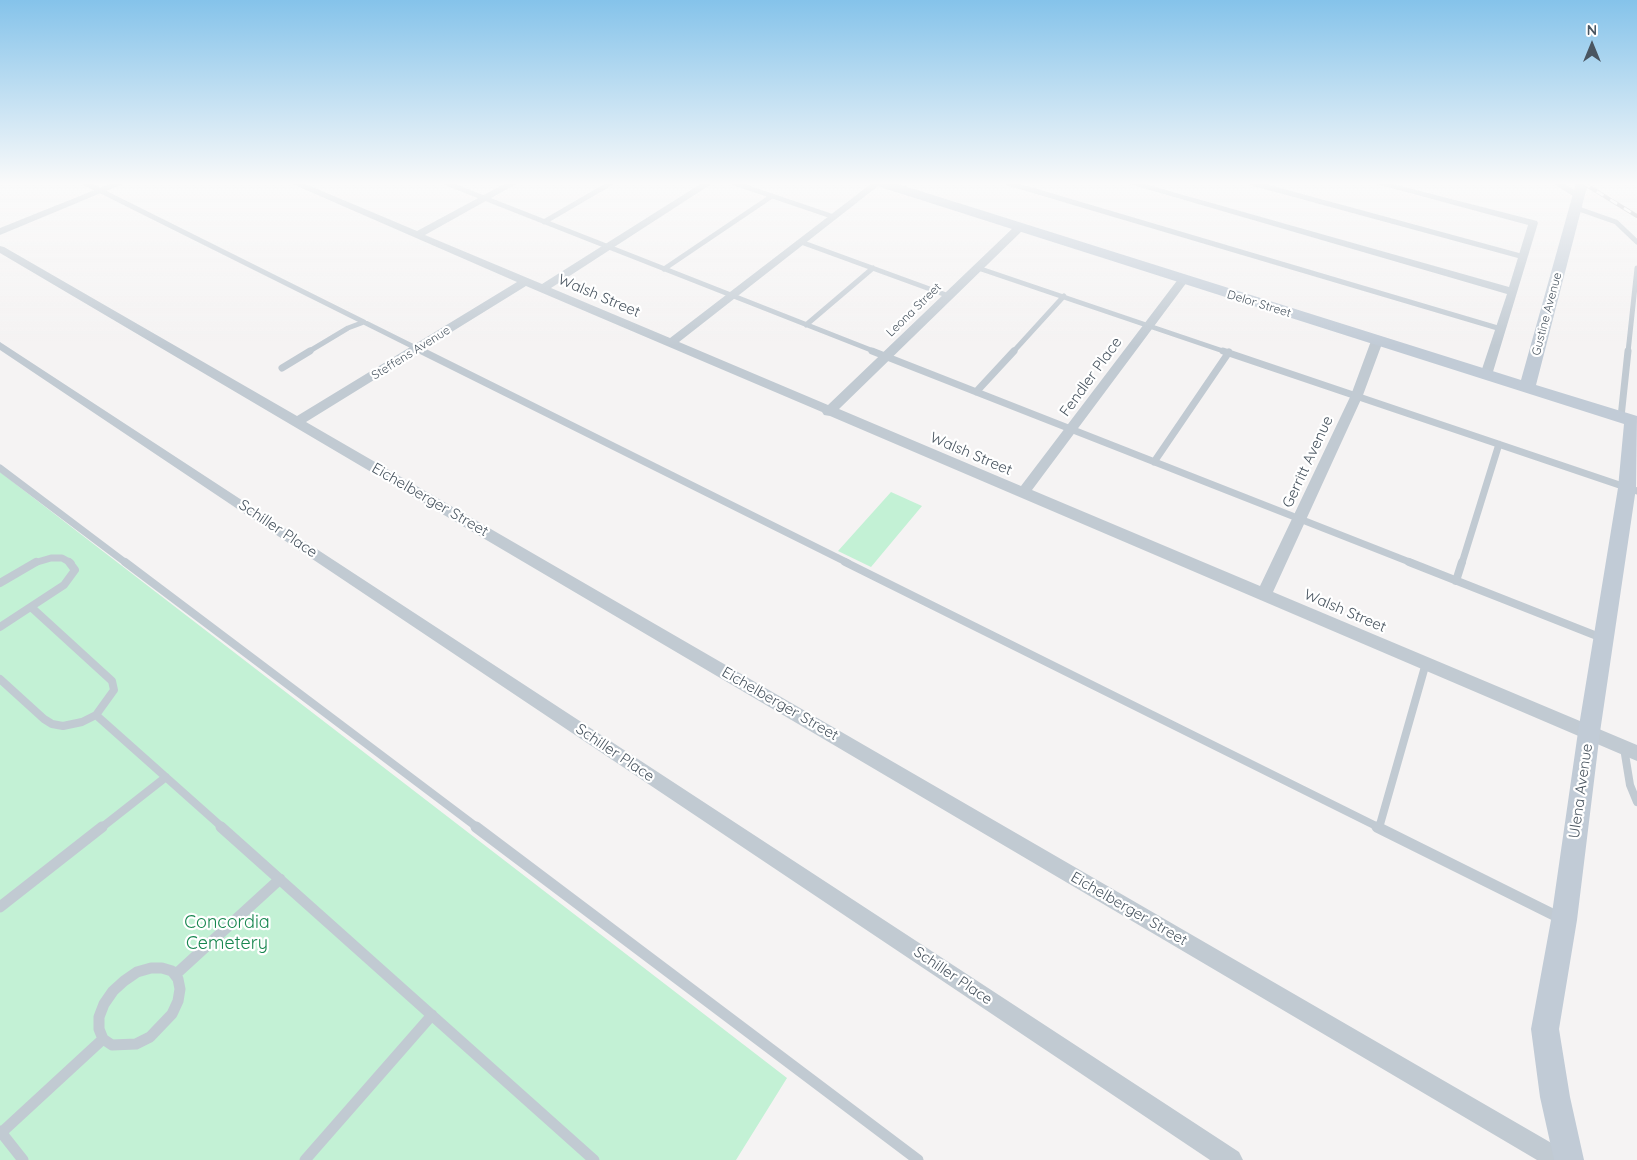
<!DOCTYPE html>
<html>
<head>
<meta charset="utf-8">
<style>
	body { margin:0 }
	#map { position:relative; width:1637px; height:1160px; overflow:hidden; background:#f5f3f3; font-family:Quicksand,sans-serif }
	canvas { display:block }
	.north { position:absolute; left:1567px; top:20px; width:50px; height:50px; -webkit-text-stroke:4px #fff; paint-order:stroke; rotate:0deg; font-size:14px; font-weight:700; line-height:20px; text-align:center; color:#4a5661 }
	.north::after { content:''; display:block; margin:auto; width:18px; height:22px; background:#4a5661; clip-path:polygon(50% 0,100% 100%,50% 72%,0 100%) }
</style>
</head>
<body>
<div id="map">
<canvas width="1637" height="1160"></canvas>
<div class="north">N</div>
</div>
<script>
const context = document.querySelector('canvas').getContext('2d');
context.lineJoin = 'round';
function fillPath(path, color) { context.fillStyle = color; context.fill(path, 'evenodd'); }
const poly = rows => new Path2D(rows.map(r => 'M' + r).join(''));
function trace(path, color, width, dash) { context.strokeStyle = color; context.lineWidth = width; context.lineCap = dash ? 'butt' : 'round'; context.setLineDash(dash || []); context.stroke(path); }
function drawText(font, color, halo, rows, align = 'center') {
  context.font = font + ' Quicksand,sans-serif'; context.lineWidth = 4.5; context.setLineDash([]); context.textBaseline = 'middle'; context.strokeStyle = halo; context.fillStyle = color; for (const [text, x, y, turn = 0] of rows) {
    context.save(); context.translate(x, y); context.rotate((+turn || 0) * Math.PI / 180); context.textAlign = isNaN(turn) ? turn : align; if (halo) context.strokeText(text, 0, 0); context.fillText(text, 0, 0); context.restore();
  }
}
fillPath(poly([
	[0,472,787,1078,736,1160,0,1160],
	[891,492,922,506,871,567,838,551]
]), '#c3f1d5');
trace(poly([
	[85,183,424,352],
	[446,183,876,352],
	[734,183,834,217],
	[1008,183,1501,329],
	[1252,183,1524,257],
	[1576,208,1616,222,1637,242],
	[544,222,611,183],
	[801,242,949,296],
	[978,268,1226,352],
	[664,269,772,196],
	[806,325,873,268],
	[308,352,348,328,364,322],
	[1013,352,1064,296],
	[1628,352,1637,268]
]), '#c1cad2', 5);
trace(poly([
	[422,351,848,563],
	[872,351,1412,563],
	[1223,351,1637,491],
	[282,368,310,351],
	[976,392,1014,351],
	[1621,417,1628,351],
	[1154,462,1229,352],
	[0,468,126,563],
	[34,563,51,558,62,558,71,563],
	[1462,563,1499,444]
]), '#c1cad2', 7);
trace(poly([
	[125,562,478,828],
	[845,562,1380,828],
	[1409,562,1602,638],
	[1456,581,1462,562],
	[0,583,36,562],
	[0,627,64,585,75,570,69,562],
	[0,679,44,719,52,724,63,726,82,722,96,715,114,690,112,681,31,607],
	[96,715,223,828],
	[1624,748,1630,785,1637,802],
	[101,828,166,777],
	[1379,828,1426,663]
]), '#c1cad2', 8);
trace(poly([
	[221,827,594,1160],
	[476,827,918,1160],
	[1377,827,1560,918],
	[0,907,102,827],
	[151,968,162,968,172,971,178,979,180,989,178,1001,172,1014,150,1037,136,1044,112,1045,103,1039,99,1029,99,1017,104,1004,113,991,124,981,137,972,151,968],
	[175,975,280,879],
	[0,1131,23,1160],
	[1,1133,103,1039],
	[305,1160,432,1015]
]), '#c1cad2', 11);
fillPath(poly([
	[112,183,125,183,0,235,0,228,112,183],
	[290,183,303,183,417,231,506,183,518,183,425,235,542,284,702,183,713,183,551,288,670,338,872,183,882,183,679,342,828,405,1015,226,1023,226,1023,230,839,409,1021,486,1179,278,1187,278,1188,280,1187,282,1032,490,1260,586,1351,395,1371,341,1377,338,1381,339,1383,341,1363,395,1273,592,1637,745,1637,761,830,416,824,415,822,412,526,286,306,422,1567,1152,1571,1160,1537,1160,0,253,0,246,4,247,297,416,517,282,290,183],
	[1126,183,1141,183,1509,287,1528,225,1373,183,1389,183,1537,221,1538,223,1492,375,1486,379,1480,375,1507,294,1126,183],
	[1552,183,1563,183,1584,196,1579,199,1576,198,1552,183],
	[0,342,1239,1152,1243,1160,1210,1160,0,350,0,342]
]), '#c1cad2');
fillPath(poly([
	[875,183,895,183,1521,380,1576,183,1588,183,1536,385,1637,416,1636,488,1600,732,1577,920,1559,1029,1570,1097,1584,1160,1554,1160,1540,1097,1531,1029,1551,920,1578,732,1618,488,1624,424,877,186,875,183]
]), '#c1cbd6');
const rail = poly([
	[1583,183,1637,216]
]);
trace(rail, '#b5b8bd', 4);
trace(rail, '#fff', 2.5, [8]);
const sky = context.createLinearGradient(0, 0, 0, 346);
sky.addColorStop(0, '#85c3ea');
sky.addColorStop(0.53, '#fafafa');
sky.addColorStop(1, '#fafafa00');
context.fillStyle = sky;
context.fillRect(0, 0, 1637, 346);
drawText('12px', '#4a5661', '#fff', [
	["Delor Street",1259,304,17],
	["Leona Street",914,310,-44],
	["Gustine Avenue",1547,314,-75],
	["Steffens Avenue",411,353,-32]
]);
drawText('15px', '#4a5661', '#fff', [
	["Walsh Street",599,296,23],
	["Fendler Place",1091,377,-54],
	["Walsh Street",971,454,23],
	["Gerritt Avenue",1308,462,-65],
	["Eichelberger Street",430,500,30],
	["Schiller Place",278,529,34],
	["Walsh Street",1345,611,23],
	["Eichelberger Street",780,704,30],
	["Schiller Place",615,753,34],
	["Ulena Avenue",1581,791,-82],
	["Eichelberger Street",1129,909,30],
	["Schiller Place",953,976,34]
]);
drawText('18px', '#17864f', '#fff', [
	["Concordia",227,923],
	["Cemetery",227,944]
]);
</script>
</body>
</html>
